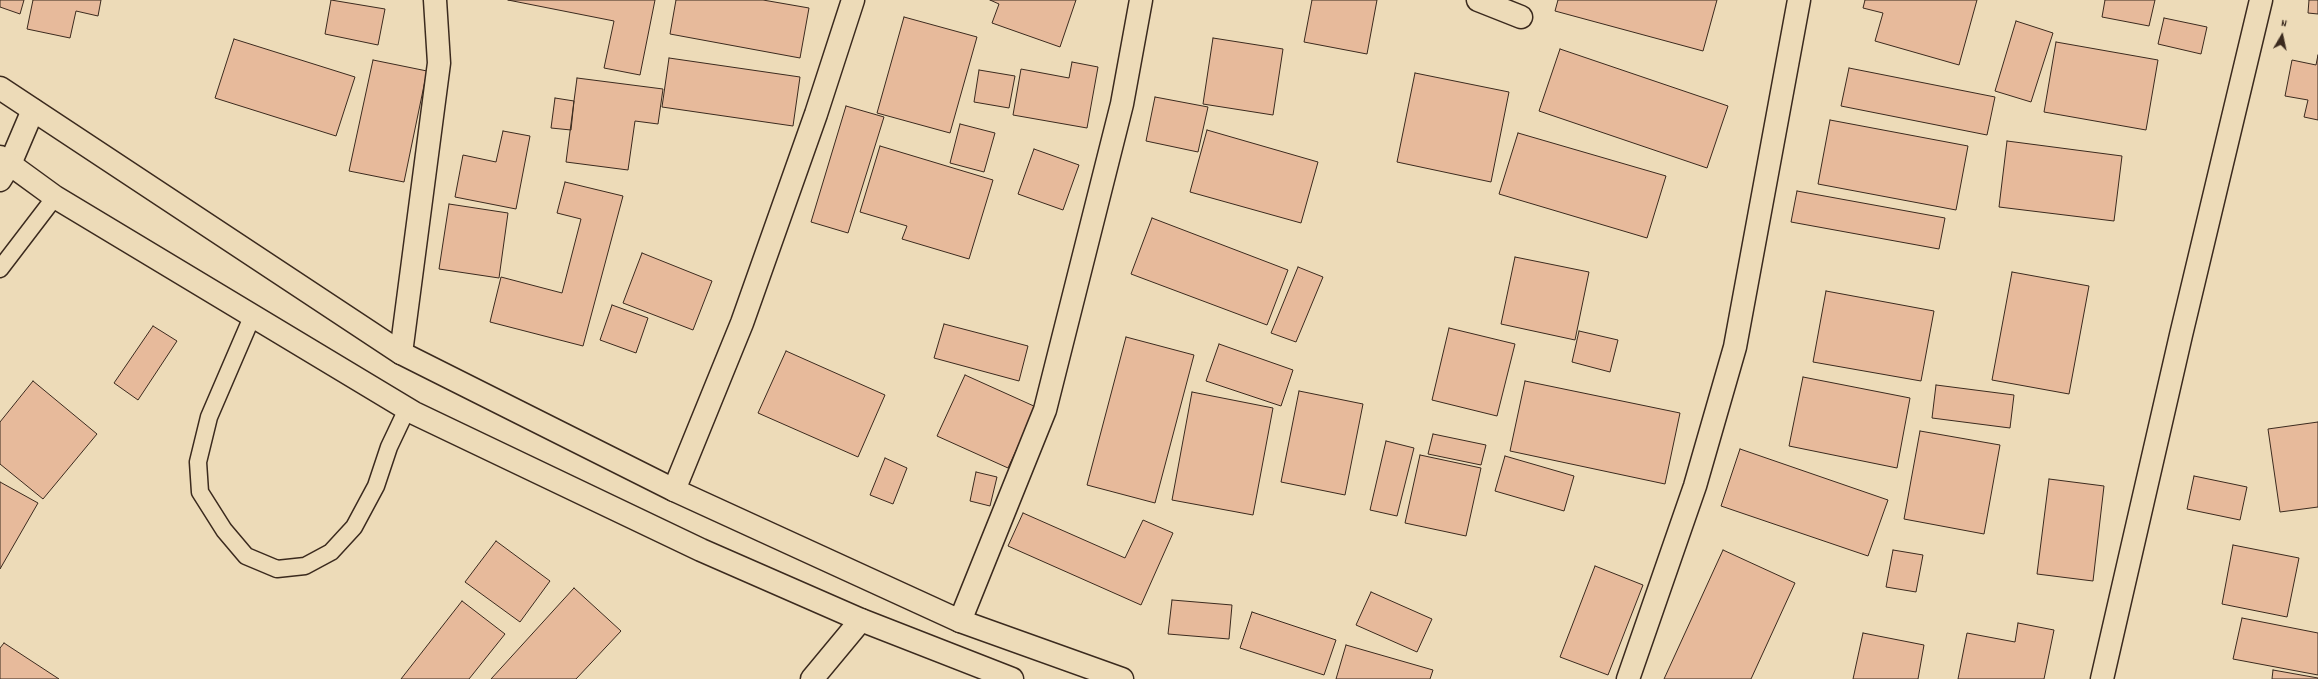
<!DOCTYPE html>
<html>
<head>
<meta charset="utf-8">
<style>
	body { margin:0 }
	#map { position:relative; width:2318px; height:679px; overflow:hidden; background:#eddbb8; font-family:Dekko,sans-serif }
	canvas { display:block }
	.north { position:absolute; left:2262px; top:16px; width:40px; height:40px; -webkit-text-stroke:3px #eddbb8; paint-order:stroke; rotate:9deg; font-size:11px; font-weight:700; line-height:16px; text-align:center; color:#3b2a1e }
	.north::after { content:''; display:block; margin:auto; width:14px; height:18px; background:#3b2a1e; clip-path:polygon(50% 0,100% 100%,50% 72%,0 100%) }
</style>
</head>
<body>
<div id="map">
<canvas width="2318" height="679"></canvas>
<div class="north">N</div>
</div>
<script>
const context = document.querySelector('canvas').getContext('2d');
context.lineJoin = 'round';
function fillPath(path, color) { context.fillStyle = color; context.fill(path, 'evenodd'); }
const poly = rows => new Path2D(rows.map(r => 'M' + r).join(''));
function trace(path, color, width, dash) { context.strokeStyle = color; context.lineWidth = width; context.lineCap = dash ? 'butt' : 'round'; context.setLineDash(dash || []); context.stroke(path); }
const building = poly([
	[0,0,24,0,20,14,0,7,0,0],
	[33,0,101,0,98,16,76,11,70,38,27,29,33,0],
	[331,0,385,9,378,45,325,34,331,0],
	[508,0,655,0,640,75,604,68,614,21,508,0],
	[676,0,763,0,809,8,800,58,670,34,676,0],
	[990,0,1076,0,1060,47,992,23,999,4,990,0],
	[1312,0,1377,0,1367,54,1304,42,1312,0],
	[1558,0,1717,0,1703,51,1555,11,1558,0],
	[1865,0,1977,0,1959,65,1875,41,1883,13,1863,8,1865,0],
	[2105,0,2155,0,2149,26,2102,17,2105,0],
	[2309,0,2318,0,2318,14,2308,13,2309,0],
	[904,17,977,37,950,133,877,113,904,17],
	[2164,18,2207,27,2201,54,2158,44,2164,18],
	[2016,21,2053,33,2031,102,1995,91,2016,21],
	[1213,38,1283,49,1273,115,1203,104,1213,38],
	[234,39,355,77,336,136,215,98,234,39],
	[2056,42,2158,60,2146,130,2044,112,2056,42],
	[1560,49,1728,106,1707,168,1539,111,1560,49],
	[2318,55,2318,120,2304,117,2308,100,2285,96,2292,60,2316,65,2318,55],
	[669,58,800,77,793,126,662,107,669,58],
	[373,60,427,71,404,182,349,171,373,60],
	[1072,62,1098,67,1087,128,1013,115,1021,69,1069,78,1072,62],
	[1849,68,1995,97,1987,135,1841,106,1849,68],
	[979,70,1015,76,1009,108,974,102,979,70],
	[1415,73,1509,92,1491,182,1397,162,1415,73],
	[577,78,663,89,658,124,635,121,628,170,566,162,577,78],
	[1155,97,1208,107,1198,152,1146,141,1155,97],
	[555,98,574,101,571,130,551,128,555,98],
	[846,106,884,117,848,233,811,222,846,106],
	[1830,120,1968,146,1956,210,1818,184,1830,120],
	[960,124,995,133,984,172,950,163,960,124],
	[1207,130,1318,162,1301,223,1190,192,1207,130],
	[503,131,530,136,516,209,455,197,463,155,496,162,503,131],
	[1518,133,1666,176,1647,238,1499,194,1518,133],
	[2007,141,2122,156,2114,221,1999,207,2007,141],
	[880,146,993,180,969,259,902,239,907,226,860,212,880,146],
	[1034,149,1079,165,1063,210,1018,194,1034,149],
	[565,182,623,196,583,346,490,322,501,277,562,293,581,219,557,213,565,182],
	[1797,191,1945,218,1939,249,1791,222,1797,191],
	[449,204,508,213,499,278,439,269,449,204],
	[1152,218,1288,270,1267,325,1131,274,1152,218],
	[642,253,712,281,693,330,623,303,642,253],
	[1515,257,1589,272,1575,340,1501,324,1515,257],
	[1298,267,1323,277,1296,342,1271,333,1298,267],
	[2012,272,2089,286,2069,394,1992,380,2012,272],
	[1826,291,1934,311,1921,381,1813,362,1826,291],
	[612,305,648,318,636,353,600,340,612,305],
	[944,324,1028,346,1019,381,934,358,944,324],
	[153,326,177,341,138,400,114,383,153,326],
	[1449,328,1515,344,1497,416,1432,400,1449,328],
	[1579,331,1618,340,1610,372,1572,362,1579,331],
	[1126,337,1194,355,1155,503,1087,485,1126,337],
	[1219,344,1293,370,1281,406,1206,381,1219,344],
	[786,351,885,395,858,457,758,413,786,351],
	[965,375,1036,407,1008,468,937,436,965,375],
	[1803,377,1910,398,1897,468,1789,446,1803,377],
	[33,381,97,434,43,499,0,464,0,422,33,381],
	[1525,381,1680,413,1665,484,1510,451,1525,381],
	[1936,385,2014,395,2010,428,1932,418,1936,385],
	[1299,391,1363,404,1345,495,1281,482,1299,391],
	[1192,392,1273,408,1253,515,1172,500,1192,392],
	[2318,422,2318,507,2280,512,2268,429,2318,422],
	[1920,431,2000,445,1984,534,1904,519,1920,431],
	[1433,434,1486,445,1481,465,1428,454,1433,434],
	[1386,441,1414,448,1397,516,1370,510,1386,441],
	[1740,449,1888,500,1868,556,1721,506,1740,449],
	[1420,455,1481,468,1466,536,1405,523,1420,455],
	[1505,456,1574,476,1564,511,1495,491,1505,456],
	[885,458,907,468,893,504,870,495,885,458],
	[976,472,997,477,990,506,970,501,976,472],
	[2194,476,2247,487,2240,520,2187,509,2194,476],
	[2049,479,2104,486,2093,581,2037,574,2049,479],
	[0,482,38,503,0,569,0,482],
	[1023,513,1125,558,1143,520,1173,533,1141,605,1008,546,1023,513],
	[496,541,550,581,520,622,465,582,496,541],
	[2233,545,2299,558,2287,617,2222,604,2233,545],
	[1723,550,1795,583,1751,679,1664,679,1723,550],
	[1893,550,1923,555,1916,592,1886,587,1893,550],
	[1595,566,1643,585,1608,675,1560,657,1595,566],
	[574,588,621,631,576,679,491,679,574,588],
	[1371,592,1432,619,1417,652,1356,625,1371,592],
	[1172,600,1232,605,1229,639,1168,634,1172,600],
	[462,601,505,634,469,679,401,679,462,601],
	[1252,612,1336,640,1324,675,1240,648,1252,612],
	[2242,618,2318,633,2318,675,2233,659,2242,618],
	[2018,623,2054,630,2044,679,1958,679,1967,633,2015,642,2018,623],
	[1863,633,1924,645,1918,679,1853,679,1863,633],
	[4,643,59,679,0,679,0,648,4,643],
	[1346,645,1433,670,1430,679,1336,679,1346,645],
	[2273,670,2318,678,2318,679,2272,679,2273,670]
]);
fillPath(building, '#e7ba9b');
trace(building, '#3b2a1e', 1);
const lane = poly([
	[0,269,55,197],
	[252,317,209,417,198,462,200,492,224,530,246,556,277,569,305,566,331,552,354,527,376,486,389,447,407,409]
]);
const street = poly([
	[1478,0,1521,17],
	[0,180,10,164,33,110],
	[401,353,439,63,435,0],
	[674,490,742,323,816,114,853,0],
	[960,621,1045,410,1122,104,1141,0],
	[812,679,861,620],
	[1628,679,1695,486,1735,347,1799,0],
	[2102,679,2181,335,2261,0]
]);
const secondary = poly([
	[0,88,401,353,674,490,960,621,1122,679],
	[0,157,55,197,414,413,701,550,861,620,1012,679]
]);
trace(lane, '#3b2a1e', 19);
trace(street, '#3b2a1e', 25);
trace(secondary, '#3b2a1e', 25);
trace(lane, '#eddbb8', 16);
trace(street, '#eddbb8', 22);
trace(secondary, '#eddbb8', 22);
</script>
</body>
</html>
